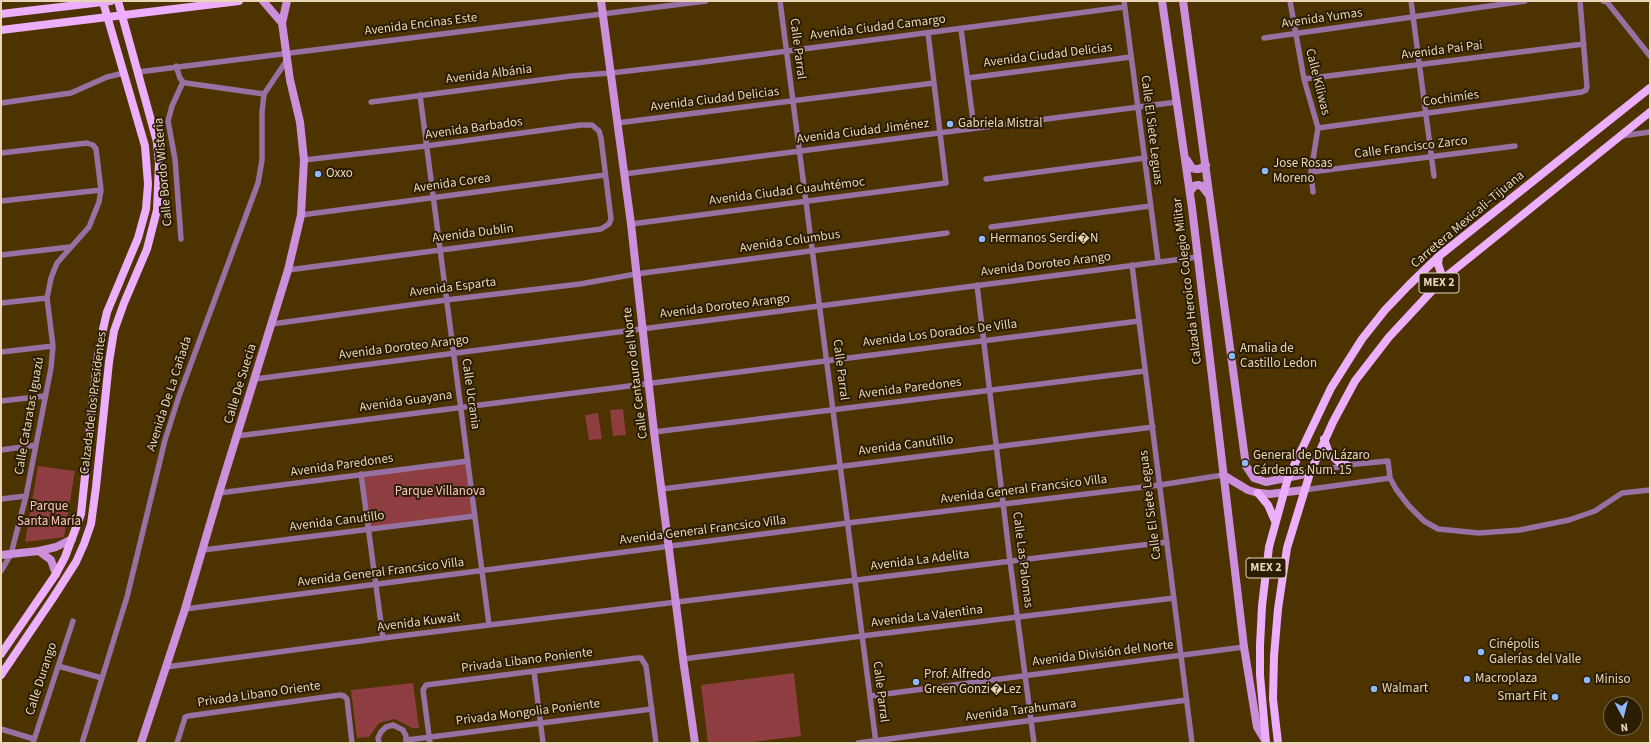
<!DOCTYPE html>
<html>
<head>
<meta charset="utf-8">
<style>
	body { margin:0 }
	#map { position:relative; width:1651px; height:744px; overflow:hidden; background:#4c3300; font-family:"Source Sans 3",sans-serif }
	canvas { display:block }
	.frame { position:absolute; inset:0; border:2px solid #e9d6b8; pointer-events:none }
	.north { position:absolute; left:1603px; top:696px; width:40px; height:40px; box-sizing:border-box; background:#2b1d03; border:1px solid #77674b; border-radius:50%; rotate:173deg; font-size:11px; font-weight:700; line-height:16px; text-align:center; color:#e9d6b8 }
	.north::after { content:''; display:block; margin:auto; width:14px; height:18px; background:#8eb9fc; clip-path:polygon(50% 0,100% 100%,50% 72%,0 100%) }
</style>
</head>
<body>
<div id="map">
<canvas width="1651" height="744"></canvas>
<div class="frame"></div>
<div class="north">N</div>
</div>
<script>
const context = document.querySelector('canvas').getContext('2d');
context.lineJoin = 'round';
function fillPath(path, color) { context.fillStyle = color; context.fill(path, 'evenodd'); }
const poly = rows => new Path2D(rows.map(r => 'M' + r).join(''));
function trace(path, color, width, dash) { context.strokeStyle = color; context.lineWidth = width; context.lineCap = dash ? 'butt' : 'round'; context.setLineDash(dash || []); context.stroke(path); }
function drawText(font, color, halo, rows, align = 'center') {
  context.font = font + ' "Source Sans 3",sans-serif'; context.lineWidth = 4; context.setLineDash([]); context.textBaseline = 'middle'; context.strokeStyle = halo; context.fillStyle = color; for (const [text, x, y, turn = 0] of rows) {
    context.save(); context.translate(x, y); context.rotate((+turn || 0) * Math.PI / 180); context.textAlign = isNaN(turn) ? turn : align; if (halo) context.strokeText(text, 0, 0); context.fillText(text, 0, 0); context.restore();
  }
}
fillPath(poly([
	[623,409,626,435,613,436,610,410],
	[598,413,602,439,589,440,585,415],
	[467,461,474,515,369,528,362,475],
	[38,466,75,471,64,537,25,542],
	[794,673,801,736,744,743,708,743,701,685],
	[413,683,419,728,412,728,395,719,379,723,369,737,357,738,351,690]
]), '#8e3e41');
trace(poly([
	[780,1,876,743],
	[1124,1,1158,261],
	[1290,1,1304,79,1318,128,1311,172,1313,192],
	[1411,1,1434,176],
	[1603,1,1607,2,1650,56],
	[961,29,974,128],
	[1264,38,1525,1],
	[176,66,180,78,183,82,186,83,264,94],
	[138,72,706,1],
	[968,78,1131,57],
	[1304,79,1584,44],
	[420,95,489,625],
	[371,102,571,76,611,73,696,63,1124,7],
	[1,103,71,93,107,77,124,73],
	[617,123,934,83],
	[1318,128,1582,92,1586,90,1587,87,1580,1],
	[1621,136,1650,132],
	[1,153,87,143,93,145,96,149,101,190,99,202,89,227,57,263,51,278,47,298,53,346,51,368,26,496,11,554,1,571],
	[1311,172,1515,146],
	[624,174,1177,102],
	[986,179,1145,158],
	[1,201,101,190],
	[301,215,605,175],
	[631,224,946,183,928,33],
	[991,227,1150,206],
	[181,239,175,159,168,121,172,106,183,82],
	[1,255,70,247],
	[1132,265,1192,743],
	[288,270,601,229,609,224,611,219,601,138,599,131,592,125,581,125,426,146,304,160],
	[977,285,1010,561,1034,743],
	[1,303,47,298],
	[272,324,446,300,580,284,636,274,947,233],
	[1,352,53,346],
	[255,379,1198,257],
	[1,401,45,396],
	[654,432,1145,371],
	[237,436,1139,321],
	[1,450,36,445],
	[1310,473,1347,465,1388,461,1390,478,1396,489,1409,506,1424,521,1438,529,1479,533,1520,530,1569,520,1595,511,1622,493,1650,490],
	[361,474,383,638],
	[662,489,1153,427],
	[1304,490,1390,478],
	[219,493,468,461],
	[1,499,26,496],
	[203,550,475,516],
	[185,609,848,523,1160,485,1223,475],
	[683,659,862,636,1174,598],
	[58,666,102,678],
	[166,667,383,638,1167,542],
	[534,671,543,743],
	[870,696,1244,647],
	[1,729,34,739],
	[407,740,652,709],
	[33,743,73,621],
	[82,743,127,597,165,440,179,396,258,183,262,160,262,112,264,94,287,60],
	[177,743,184,721,185,717,188,716,340,695,344,696,347,699,352,743],
	[379,743,378,738,381,732,386,727,393,725,403,730,406,736,406,743],
	[430,743,423,690,426,685,637,658,641,658,646,666,656,743],
	[858,743,1187,700]
]), '#9771a1', 5.5);
trace(poly([
	[263,1,282,23],
	[601,1,631,224,654,432,683,659,695,743],
	[1162,1,1192,208,1244,647,1257,727,1266,742],
	[1183,1,1246,466,1254,478,1266,482,1310,473],
	[1187,160,1192,168,1195,169,1199,169,1206,165],
	[1190,192,1194,186,1198,185,1202,186,1208,194],
	[1223,475,1248,490,1258,493,1270,494,1304,490],
	[39,551,51,560,56,574],
	[1,555,39,551,56,547,72,539],
	[141,743,185,609,219,493,288,270,301,215,304,160,300,122,290,80,282,23,287,1]
]), '#cc8fdc', 8);
trace(poly([
	[1,14,111,1],
	[1,30,239,1],
	[1439,256,1438,264,1443,279],
	[1324,439,1329,453,1340,463,1347,465],
	[1258,493,1268,505,1275,521],
	[1,654,56,574,65,557,81,514,97,362,101,338,107,312,138,238,146,209,148,184,145,146,103,2],
	[1,675,53,598,76,562,84,544,91,524,96,487,109,362,114,331,124,303,147,249,157,210,159,163,157,142,118,1],
	[1266,743,1260,675,1260,645,1262,606,1269,547,1288,478,1331,388,1362,339,1385,310,1409,285,1439,256,1650,88],
	[1278,743,1273,699,1274,656,1278,609,1287,548,1310,473,1333,422,1355,381,1389,337,1443,279,1650,112]
]), '#edaffd', 8);
for (const [x, y, r, color] of [
	[950,124,4,"#8eb9fc"],
	[1265,171,4,"#8eb9fc"],
	[318,174,4,"#8eb9fc"],
	[982,239,4,"#8eb9fc"],
	[1232,356,4,"#8eb9fc"],
	[1245,463,4,"#8eb9fc"],
	[1481,652,4,"#8eb9fc"],
	[1467,679,4,"#8eb9fc"],
	[1587,680,4,"#8eb9fc"],
	[916,682,4,"#8eb9fc"],
	[1374,689,4,"#8eb9fc"],
	[1555,697,4,"#8eb9fc"]
]) { const dot = new Path2D(); dot.arc(x, y, r, 0, 2 * Math.PI); context.fillStyle = color; context.fill(dot); trace(dot, '#2b1d03', 1.5); }
for (const [x, y, w] of [
	[1439,283,40],
	[1266,568,40]
]) { const box = new Path2D(); box.roundRect(x - w / 2, y - 10, w, 20, 3); context.fillStyle = '#2b1d03'; context.fill(box); trace(box, '#e9d6b8', 1); }
drawText('bold 12px', '#e9d6b8', null, [
	["MEX 2",1439,283],
	["MEX 2",1266,568]
]);
drawText('13px', '#e9d6b8', '#2b1d03', [
	["Avenida Yumas",1322,19,-8],
	["Avenida Encinas Este",421,25,-7],
	["Avenida Ciudad Camargo",878,28,-7],
	["Calle Parral",797,49,83],
	["Avenida Pai Pai",1442,51,-7],
	["Avenida Ciudad Delicias",1048,56,-7],
	["Avenida Albánia",489,75,-7],
	["Calle Kiliwas",1317,82,76],
	["Cochimíes",1451,99,-8],
	["Avenida Ciudad Delicias",715,100,-7],
	["Avenida Barbados",474,129,-8],
	["Calle El Siete Leguas",1151,130,83],
	["Avenida Ciudad Jiménez",863,132,-7],
	["Calle Francisco Zarco",1411,148,-7],
	["Calle Bordo Wisteria",164,172,-95],
	["Avenida Corea",452,184,-8],
	["Avenida Ciudad Cuauhtémoc",787,192,-7],
	["Carretera Mexicali–Tijuana",1468,220,-40],
	["Avenida Dublin",473,234,-7],
	["Avenida Columbus",790,242,-8],
	["Avenida Doroteo Arango",1046,265,-7],
	["Calzada Heroico Colegio Militar",1188,281,-97],
	["Avenida Esparta",453,288,-7],
	["Avenida Doroteo Arango",725,307,-7],
	["Avenida Los Dorados De Villa",940,334,-7],
	["Avenida Doroteo Arango",404,348,-7],
	["Calle Parral",840,370,83],
	["Calle Centauro del Norte",636,373,-97],
	["Calle De Suecia",241,384,-73],
	["Avenida Paredones",910,389,-7],
	["Avenida De La Cañada",170,394,-72],
	["Calle Ucrania",470,394,82],
	["Avenida Guayana",406,402,-8],
	["Calzada de los Presidentes",94,403,-83],
	["Calle Cataratas Iguazú",30,416,-80],
	["Avenida Canutillo",906,446,-7],
	["Avenida Paredones",342,466,-8],
	["Avenida General Francsico Villa",1024,490,-7],
	["Calle El Siete Leguas",1151,505,-97],
	["Avenida Canutillo",337,522,-7],
	["Avenida General Francsico Villa",703,531,-7],
	["Calle Las Palomas",1022,560,83],
	["Avenida La Adelita",920,561,-7],
	["Avenida General Francsico Villa",381,573,-7],
	["Avenida La Valentina",927,617,-7],
	["Avenida Kuwait",419,623,-7],
	["Avenida División del Norte",1103,654,-7],
	["Privada Libano Poniente",527,661,-7],
	["Calle Durango",42,679,-72],
	["Calle Parral",880,692,83],
	["Privada Libano Oriente",259,695,-8],
	["Avenida Tarahumara",1021,711,-7],
	["Privada Mongolia Poniente",528,713,-7]
]);
drawText('13px', '#e9d6b8', '#2b1d03', [
	["Gabriela Mistral",958,124],
	["Jose Rosas",1273,164],
	["Moreno",1273,179],
	["Oxxo",326,174],
	["Hermanos Serdi�N",990,239],
	["Amalia de",1240,349],
	["Castillo Ledon",1240,364],
	["General de Div Lázaro",1253,456],
	["Cárdenas Num. 15",1253,471],
	["Cinépolis",1489,645],
	["Galerías del Valle",1489,660],
	["Prof. Alfredo",924,675],
	["Green Gonzi�Lez",924,690],
	["Macroplaza",1475,679],
	["Miniso",1595,680],
	["Walmart",1382,689],
	["Smart Fit",1547,697,"right"]
], 'left');
drawText('13px', '#f9c3c2', '#2b1d03', [
	["Parque Villanova",440,492],
	["Parque",49,507],
	["Santa María",49,522]
]);
</script>
</body>
</html>
